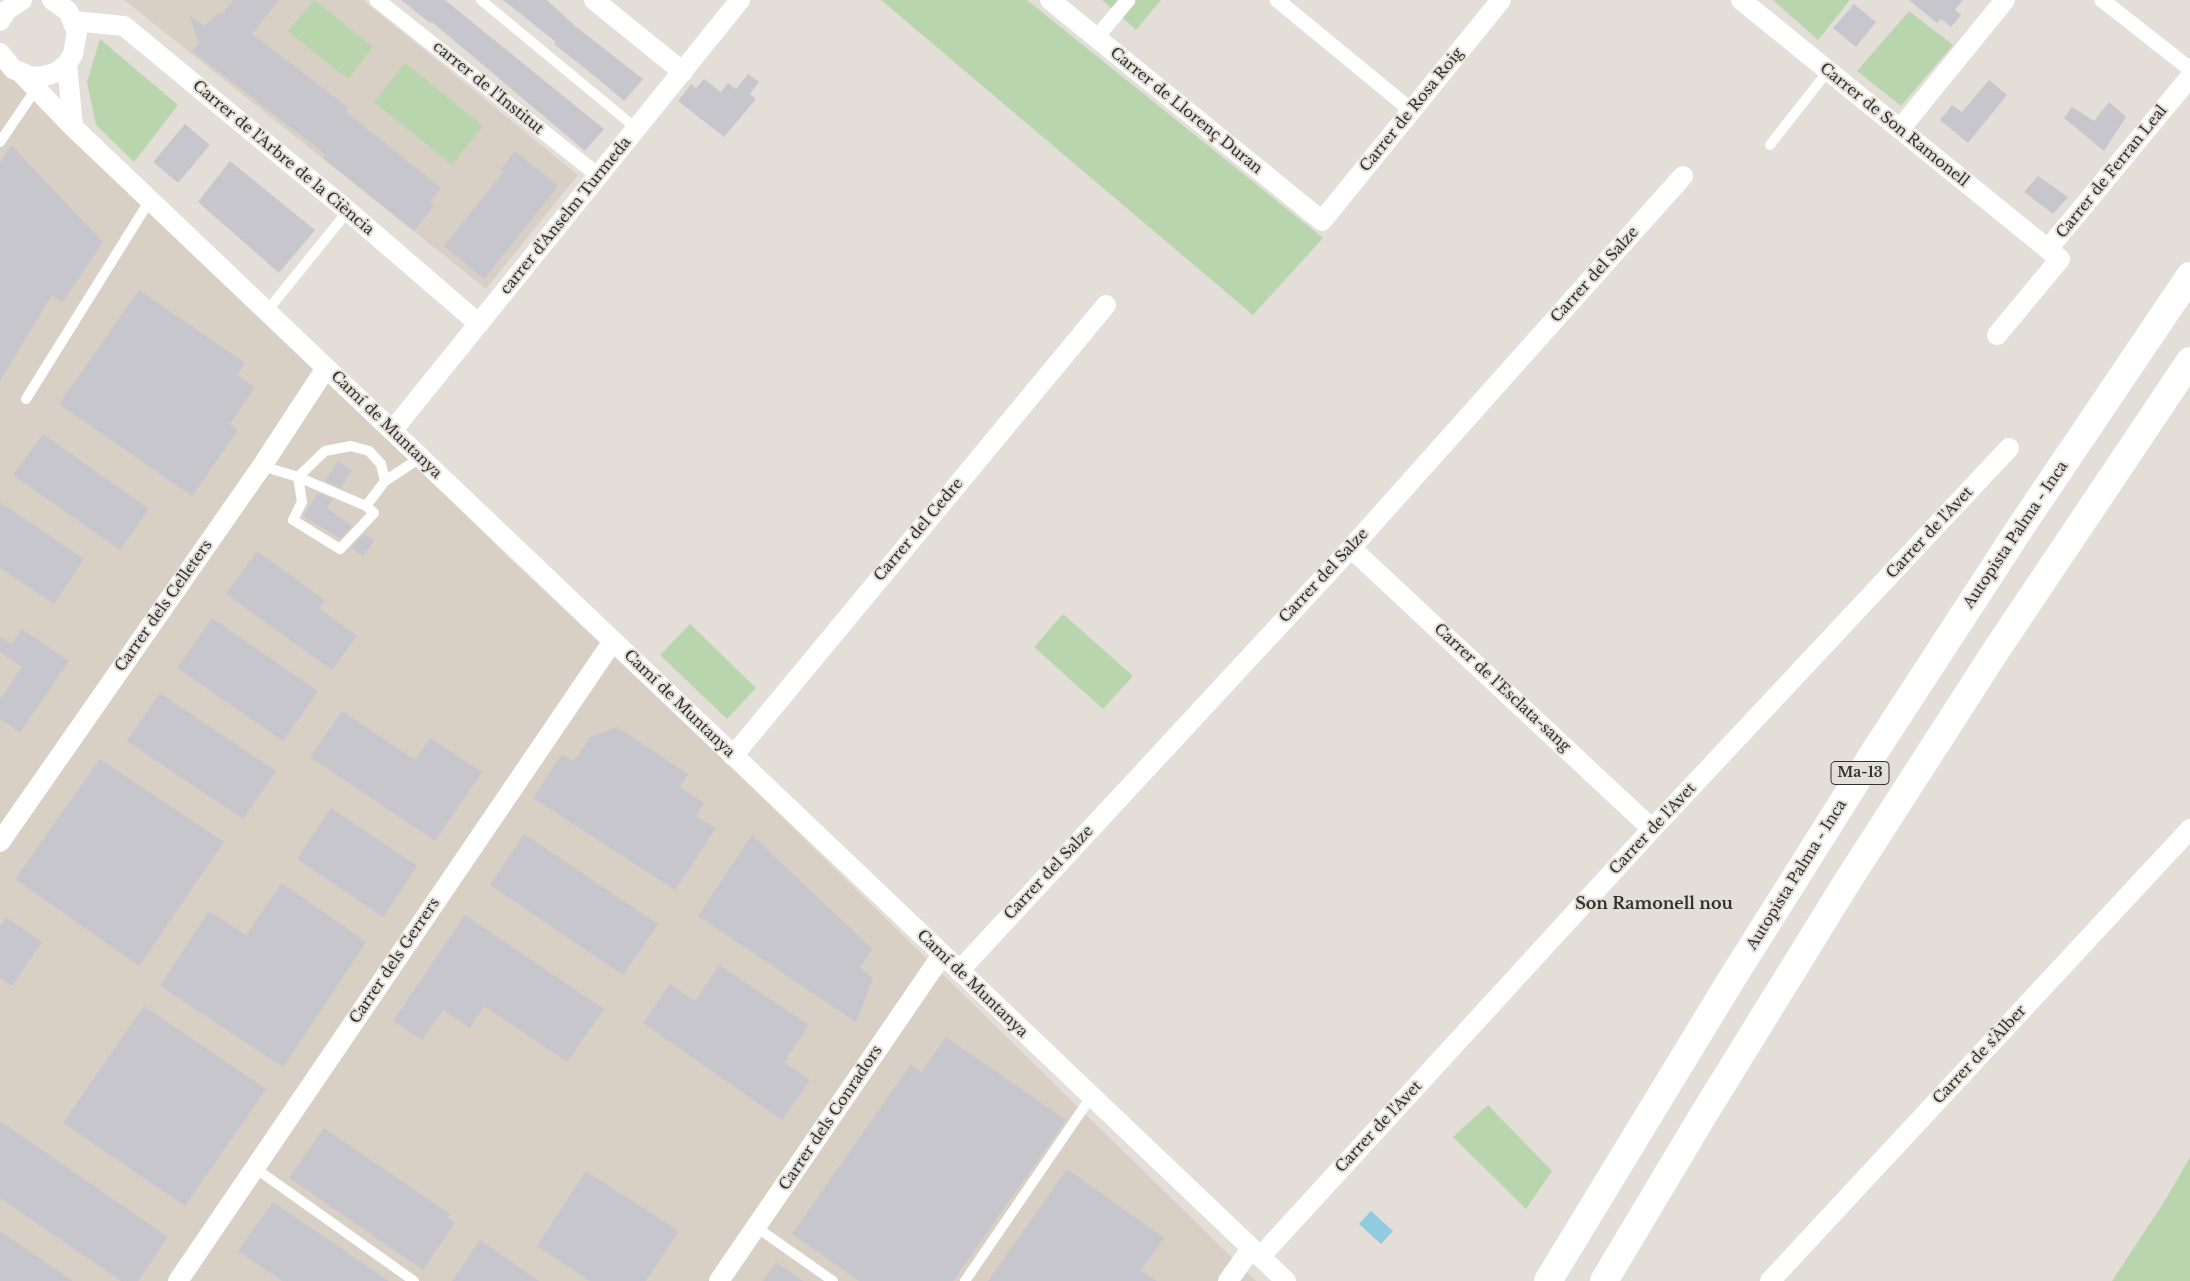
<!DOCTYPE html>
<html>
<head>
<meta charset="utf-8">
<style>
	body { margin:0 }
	canvas { display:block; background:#e3dfd8 }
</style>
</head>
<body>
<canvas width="2190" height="1281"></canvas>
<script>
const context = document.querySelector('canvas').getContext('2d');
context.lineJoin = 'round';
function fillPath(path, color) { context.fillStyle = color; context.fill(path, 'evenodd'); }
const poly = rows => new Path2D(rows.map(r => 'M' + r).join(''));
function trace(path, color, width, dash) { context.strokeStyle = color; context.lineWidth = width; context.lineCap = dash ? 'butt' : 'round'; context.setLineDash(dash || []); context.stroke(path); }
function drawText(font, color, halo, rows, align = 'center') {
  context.font = font + ' "Libre Baskerville",serif'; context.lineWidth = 4; context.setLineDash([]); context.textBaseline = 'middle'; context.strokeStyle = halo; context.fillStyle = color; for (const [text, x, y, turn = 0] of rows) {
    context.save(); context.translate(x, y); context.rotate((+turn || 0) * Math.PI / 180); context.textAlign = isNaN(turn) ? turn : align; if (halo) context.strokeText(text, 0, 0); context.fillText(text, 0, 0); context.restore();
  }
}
fillPath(poly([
	[124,0,363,0,578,175,486,289],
	[0,62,276,327,501,550,733,769,1256,1281,0,1281]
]), '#d9d0c5');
fillPath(poly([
	[314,0,373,47,348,79,288,31],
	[881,0,1027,0,1323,238,1253,315],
	[1102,0,1161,0,1136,30],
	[1773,0,1850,0,1818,40],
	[1909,11,1953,45,1901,106,1857,71],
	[100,39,178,105,134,162,96,125,87,82],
	[405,63,483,126,452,165,374,102],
	[1063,614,1133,676,1103,709,1034,647],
	[690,624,756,688,727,719,660,655],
	[1488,1105,1552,1171,1526,1209,1453,1137],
	[2190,1157,2190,1281,2112,1281,2166,1199]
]), '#b9d5ae');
fillPath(poly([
	[1371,1211,1393,1231,1381,1244,1359,1224]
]), '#90cbdf');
fillPath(poly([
	[233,0,279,0,252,34,349,108,346,112,441,188,429,203,434,206,414,231,323,158,326,155,192,51,199,44,189,15,204,26,220,12,222,14],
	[401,0,445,0,604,129,585,151,432,22,430,23],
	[503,0,547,0,574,25,643,79,624,101,597,78,554,44,556,42],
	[1909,0,1963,0,1955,10,1961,15,1951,27,1941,19,1937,23],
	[1854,4,1876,22,1856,47,1833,28],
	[748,74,759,82,750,94,756,99,724,137,678,101,691,84,696,88,704,79,721,92,728,83,736,89],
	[1989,80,2007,95,1968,143,1940,120,1952,105,1962,112],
	[2109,102,2126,117,2104,151,2064,118,2072,107,2094,121],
	[185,124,210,145,178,183,153,162],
	[11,145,103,242,62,303,52,295,0,381,0,163],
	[515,151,558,186,484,279,444,246,504,171,501,169],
	[230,161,315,230,279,273,198,202],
	[2038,176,2068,197,2053,214,2024,192],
	[139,290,245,363,237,375,255,387,230,424,238,430,192,496,59,404],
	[43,434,149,509,120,550,13,475],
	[338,461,352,470,340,488,325,481],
	[317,493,333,499,327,508,352,526,340,539,304,516],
	[0,502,84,559,54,604,0,568],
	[364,534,374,541,363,556,351,547],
	[257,551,325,600,319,608,357,636,332,670,226,594],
	[212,618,318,691,283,741,177,668],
	[22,629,69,661,20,732,0,719,0,699,22,667,0,652,0,636,11,644],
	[160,693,276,771,243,819,127,741],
	[342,711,415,760,430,738,482,772,435,841,310,757],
	[617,727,688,774,680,787,704,803,696,816,716,828,675,890,533,798,562,754,574,761,590,737],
	[100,759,224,842,139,966,15,879],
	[331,808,417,866,383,917,297,859],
	[524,834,658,924,623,975,490,885],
	[752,835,872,949,860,968,873,978,856,1022,698,916],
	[282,883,366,942,283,1067,160,986,209,911,246,935],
	[465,915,604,1009,567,1062,484,1006,470,1028,443,1010,422,1040,393,1021],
	[6,917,42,942,12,986,0,978,0,926],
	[719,965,809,1025,784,1062,810,1080,782,1120,643,1023,670,984,695,1001],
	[144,1006,266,1089,185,1206,63,1123],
	[946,1037,1066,1120,953,1281,859,1281,792,1234,911,1064,921,1072],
	[0,1121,168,1237,138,1281,121,1281,0,1198],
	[324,1128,450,1214,448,1218,455,1223,423,1270,289,1178],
	[1067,1169,1164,1238,1141,1270,1157,1281,988,1281],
	[586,1171,679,1231,646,1281,590,1281,537,1246],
	[273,1202,389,1281,282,1281,238,1251],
	[0,1231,73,1281,0,1281],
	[480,1240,539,1281,452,1281],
	[776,1262,803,1281,763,1281]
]), '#c7c6cd');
trace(poly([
	[481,0,637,129],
	[0,142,36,89],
	[1770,145,1828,71],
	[267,311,348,211],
	[26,399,150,200],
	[262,466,298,477,366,506,385,481,381,464,369,451,351,446,325,451,298,477,302,502,293,520,340,549,374,513,366,506],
	[385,481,420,458],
	[255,1168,414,1281],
	[756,1227,833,1281],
	[965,1281,1091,1097]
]), '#fff', 10);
trace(poly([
	[377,0,599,176],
	[1277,0,1412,111],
	[2102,0,2190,69],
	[1097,37,1128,0]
]), '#fff', 15);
trace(poly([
	[594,0,683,72],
	[1050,0,1322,221,1501,0],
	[1741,0,2060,259,1997,335],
	[0,21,7,10,22,0],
	[74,21,124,26,348,211,479,324],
	[0,53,13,69,32,77,45,76,57,72,67,64,73,54,77,32,68,11,52,0],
	[67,64,73,127],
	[22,74,73,127,1286,1281],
	[1900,129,2005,0],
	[2048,249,2190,77],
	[392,431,740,0],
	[1351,548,1652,829],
	[733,756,1106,305],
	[0,842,262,466,326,368],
	[959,971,1351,548,1683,176],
	[1260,1257,1652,829,2009,448],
	[178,1281,613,641],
	[719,1281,942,955],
	[1228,1281,1251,1249],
	[1770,1281,2190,829]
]), '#fff', 20);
trace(poly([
	[1548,1281,1728,985,1875,751,2022,525,2190,276],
	[1604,1281,1702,1117,1847,882,1995,652,2190,361]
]), '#fff', 28);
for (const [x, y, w] of [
	[1860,773,58]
]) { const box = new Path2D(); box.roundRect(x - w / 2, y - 11.5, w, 23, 4); context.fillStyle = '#e3dfd8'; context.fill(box); trace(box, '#32312e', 1); }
drawText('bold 14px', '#32312e', null, [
	["Ma-13",1860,773]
]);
drawText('15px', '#32312e', '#e3dfd8', [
	["carrer de l'Institut",488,88,39],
	["Carrer de Rosa Roig",1412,110,-51],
	["Carrer de Llorenç Duran",1186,111,39],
	["Carrer de Son Ramonell",1894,125,39],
	["Carrer de l'Arbre de la Ciència",283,158,40],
	["Carrer de Ferran Leal",2112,172,-51],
	["carrer d'Anselm Turmeda",566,216,-51],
	["Carrer del Salze",1595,275,-48],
	["Camí de Muntanya",386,425,44],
	["Carrer del Cedre",919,530,-50],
	["Carrer de l'Avet",1930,533,-47],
	["Autopista Palma - Inca",2016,535,-56],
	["Carrer del Salze",1324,576,-47],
	["Carrer dels Celleters",164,606,-55],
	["Carrer de l'Esclata-sang",1502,688,43],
	["Camí de Muntanya",679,704,44],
	["Carrer de l'Avet",1653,829,-47],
	["Carrer del Salze",1049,873,-47],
	["Autopista Palma - Inca",1797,875,-58],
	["Carrer dels Gerrers",395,961,-56],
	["Camí de Muntanya",972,984,44],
	["Carrer de s'Àlber",1980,1055,-47],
	["Carrer dels Conradors",831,1118,-56],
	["Carrer de l'Avet",1379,1127,-47]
]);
drawText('bold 16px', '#32312e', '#e3dfd8', [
	["Son Ramonell nou",1654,904]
]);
</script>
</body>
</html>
